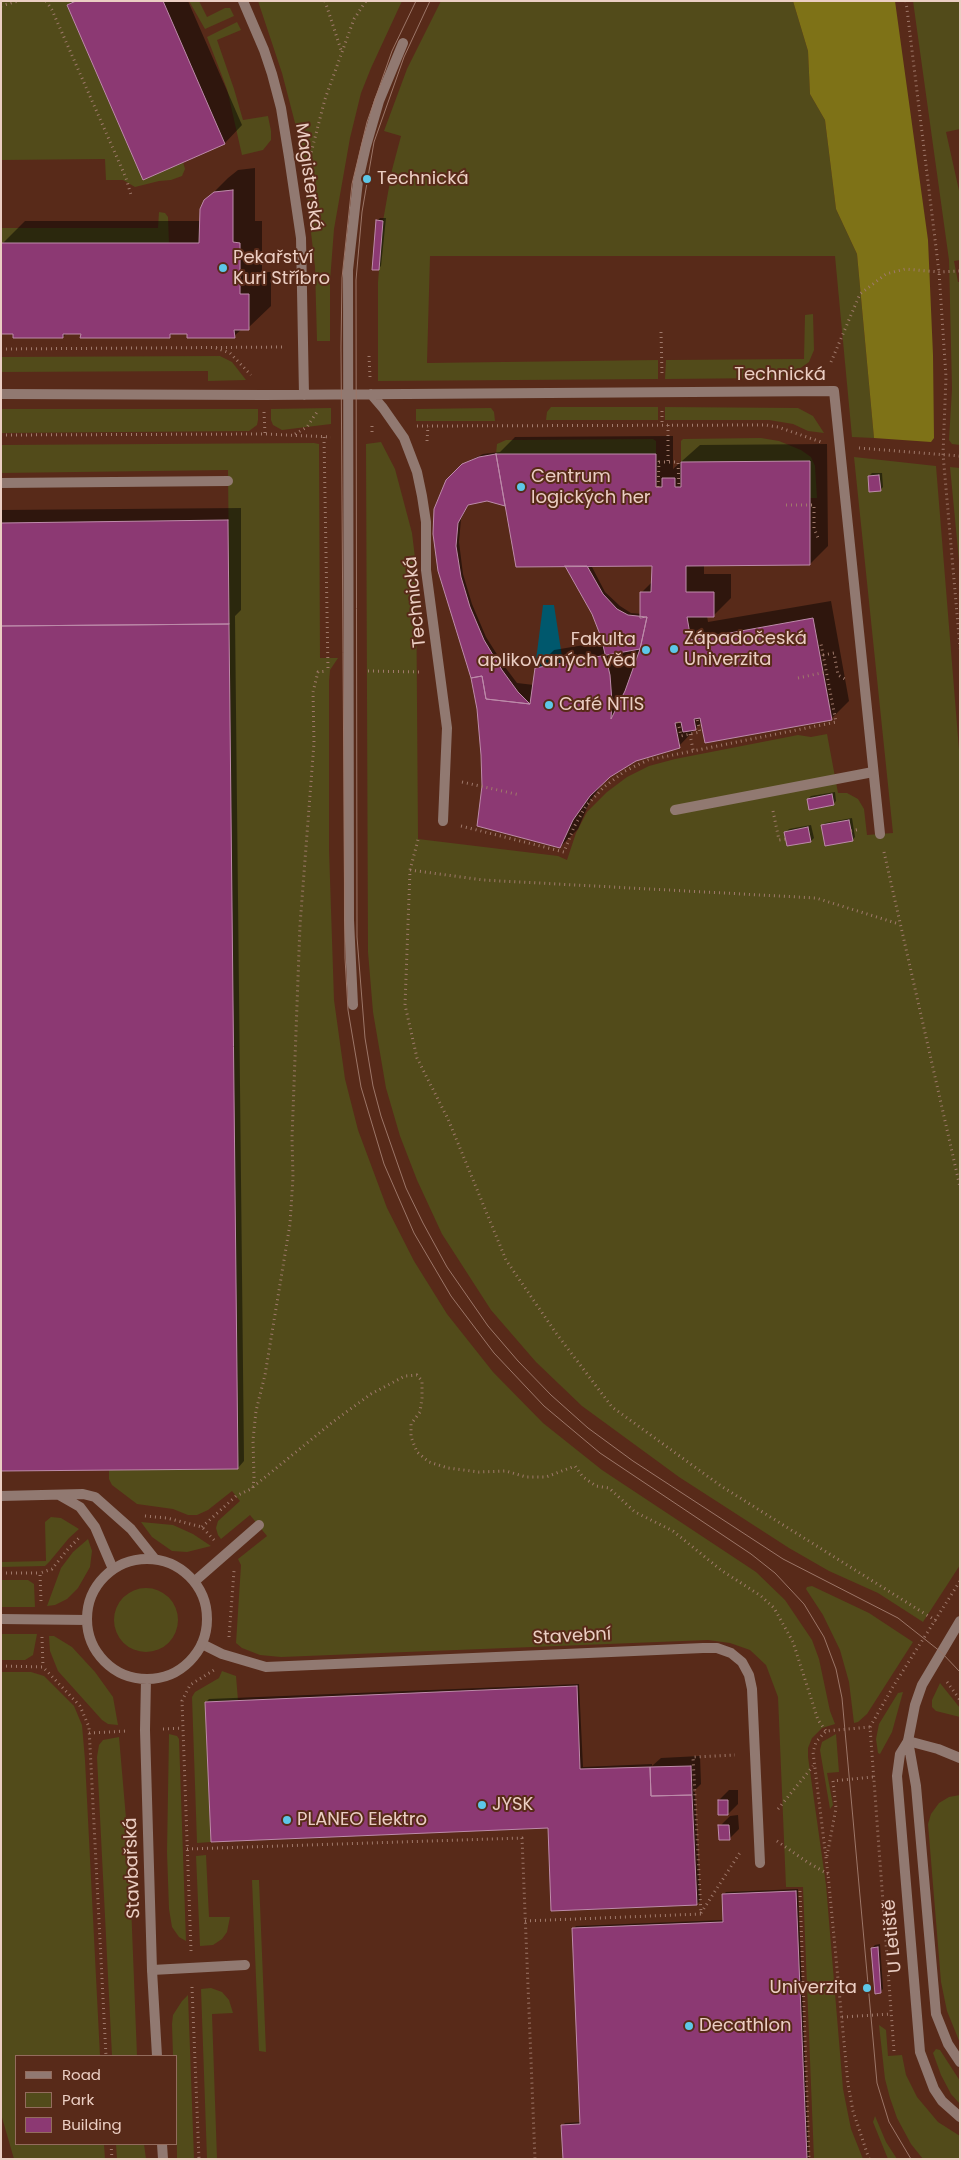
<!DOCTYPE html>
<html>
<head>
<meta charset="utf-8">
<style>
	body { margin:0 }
	#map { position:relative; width:961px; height:2160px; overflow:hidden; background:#582a19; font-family:Poppins,sans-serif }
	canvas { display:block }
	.frame { position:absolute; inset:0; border:2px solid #ebcec3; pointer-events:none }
	.legend { position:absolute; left:15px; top:2055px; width:162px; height:90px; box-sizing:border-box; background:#582a19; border:1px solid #936c5d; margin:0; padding:6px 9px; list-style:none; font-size:15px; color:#ebcec3 }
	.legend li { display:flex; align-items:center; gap:10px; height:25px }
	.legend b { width:25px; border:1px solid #936c5d }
</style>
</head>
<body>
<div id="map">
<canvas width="961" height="2160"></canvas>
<div class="frame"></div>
<ul class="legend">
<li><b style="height:6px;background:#917971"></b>Road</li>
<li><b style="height:14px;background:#524b1a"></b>Park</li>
<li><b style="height:14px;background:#8c3973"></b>Building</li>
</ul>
</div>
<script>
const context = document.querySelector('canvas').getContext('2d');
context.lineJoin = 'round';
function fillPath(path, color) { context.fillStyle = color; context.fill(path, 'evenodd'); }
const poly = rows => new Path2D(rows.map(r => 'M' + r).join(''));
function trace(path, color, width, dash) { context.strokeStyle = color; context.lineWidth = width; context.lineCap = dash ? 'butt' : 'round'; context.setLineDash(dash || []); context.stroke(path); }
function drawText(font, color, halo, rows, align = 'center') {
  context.font = font + ' Poppins,sans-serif'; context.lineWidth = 4; context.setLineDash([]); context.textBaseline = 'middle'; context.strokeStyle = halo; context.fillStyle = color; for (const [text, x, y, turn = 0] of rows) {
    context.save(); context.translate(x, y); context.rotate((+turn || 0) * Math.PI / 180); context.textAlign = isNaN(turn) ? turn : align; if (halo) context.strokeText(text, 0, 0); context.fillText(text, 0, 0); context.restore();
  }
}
fillPath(poly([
	[1,1,76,1,67,5,143,179,183,162,185,169,182,176,171,180,159,181,135,187,123,180,106,180,105,159,1,160],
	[189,1,199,1,207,17,225,8,230,8,234,16,205,29],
	[258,1,402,1,371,68,361,93,350,138,334,229,330,281,330,341,317,341,315,267,301,146,282,73],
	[441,1,793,1,808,51,810,94,825,120,836,209,857,254,874,438,852,437,835,256,430,256,427,363,658,360,658,379,378,381,378,282,383,221,392,170,401,136,384,131,407,69],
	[913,1,960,1,960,129,946,132,960,195,960,260,954,261,958,282,960,282,960,445,952,444,949,440,952,389,949,260],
	[237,22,241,30,217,40,234,89,243,120,268,116,271,131,271,140,263,150,242,155,227,89,207,37],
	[159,212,165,213,168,217,169,243,1,243,1,228,158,228],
	[813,314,814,350,809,362,792,374,773,378,665,379,666,360,804,359,805,315],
	[220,356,232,362,246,380,208,381,208,371,1,372,1,357],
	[551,407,658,407,658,420,546,420,547,412],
	[665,407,798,408,813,416,824,433,808,431,793,424,769,420,665,420],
	[331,408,331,424,282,430,273,425,271,420,271,409],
	[491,408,494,412,495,421,416,421,416,409],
	[1,409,258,409,258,420,257,425,249,431,1,433],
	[761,438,779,441,801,450,811,457,815,466,817,498,810,498,810,461,681,462,681,441,683,439],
	[653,439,656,441,656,454,496,454,497,444,506,440],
	[381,442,395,469,412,533,416,566,418,839,558,856,567,860,576,833,587,812,607,792,627,777,649,766,675,759,798,735,811,737,827,734,838,793,847,793,858,799,864,809,867,835,893,833,854,457,936,466,960,762,960,1565,923,1622,878,1593,829,1571,789,1548,679,1477,582,1406,536,1362,491,1310,442,1234,417,1180,400,1136,386,1088,373,1012,368,952,366,444],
	[314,443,319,444,320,658,338,658,330,670,329,681,329,849,334,1000,345,1079,358,1130,387,1208,414,1261,447,1314,493,1372,543,1423,602,1470,756,1572,785,1600,812,1640,819,1659,830,1711,835,1724,822,1728,812,1738,808,1748,808,1757,826,1885,843,2089,851,2129,863,2159,814,2159,803,1887,786,1887,778,1697,766,1665,750,1650,730,1643,708,1640,281,1657,260,1655,242,1648,236,1643,241,1565,238,1559,267,1536,250,1515,221,1539,218,1535,216,1528,218,1521,240,1501,232,1491,208,1510,197,1515,188,1515,173,1509,137,1504,112,1485,109,1479,109,1470,238,1468,228,470,1,473,1,445],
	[950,467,960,468,960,571],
	[51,1517,61,1518,79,1529,69,1538,50,1561,45,1566,1,1567,1,1562,46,1561,45,1522],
	[141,1522,173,1525,193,1534,211,1546,187,1552,172,1551,152,1537],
	[88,1539,92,1551,90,1567,78,1588,67,1599,55,1605,47,1606,61,1568,73,1552],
	[1,1580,28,1580,34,1584,35,1607,1,1607],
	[812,1586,869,1613,913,1642,867,1714,858,1722,854,1723,849,1682,840,1650,823,1615,806,1589,807,1587],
	'114 1620a32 32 0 1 1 64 0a32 32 0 1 1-64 0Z',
	[1,1634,37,1634,33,1655,25,1660,1,1660],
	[49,1636,54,1636,72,1647,95,1672,113,1697,118,1725,108,1724,102,1720,58,1671,50,1651],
	[222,1671,236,1676,238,1700,205,1702,211,1842,197,1843,192,1697,195,1692,219,1678],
	[1,1672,31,1672,44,1676,74,1706,82,1725,85,1760,100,2056,16,2056,16,2144,104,2144,105,2159,14,2159,1,2114],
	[940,1683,960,1708,960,1717,936,1711,932,1707,932,1700],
	[903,1692,892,1732,880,1754,878,1753,876,1739,879,1724,898,1693],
	[169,1734,177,1736,179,1739,186,1941,179,1937,172,1927,169,1909,167,1852],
	[836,1734,839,1772,827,1773,833,1805,830,1809,820,1750,822,1742],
	[119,1737,129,1853,137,2056,112,2056,97,1757,99,1745,103,1740],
	[960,1795,960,2043,947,2011,941,1982,928,1824,931,1814,939,1803,949,1797],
	[206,1855,209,1917,230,1917,227,1932,222,1939,213,1945,200,1946,196,1856],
	[252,1880,259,1880,266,2052,259,2051],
	[211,1988,222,1992,229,2000,233,2013,212,2014,217,2159,207,2159,201,1989],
	[188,1995,194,2159,177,2159,176,2056,173,2056,172,2024,173,2015,182,2001],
	[879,2025,886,2030,888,2056,902,2055,906,2075,917,2097,938,2122,960,2136,960,2159,923,2159,911,2144,897,2118,890,2098,885,2079],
	[936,2049,940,2050,960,2081,960,2104,951,2094,941,2075,933,2053],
	[875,2116,886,2142,897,2159,888,2159,873,2122],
	[116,2144,144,2144,146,2159,117,2159]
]), '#524b1a');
fillPath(poly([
	[793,1,895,1,928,240,933,355,934,438,931,442,874,438,857,254,836,209,825,120,810,94,808,51]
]), '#7e7217');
fillPath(poly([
	[543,605,554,605,563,663,535,668]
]), '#00586d');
fillPath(poly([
	[72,1,188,1,242,125,225,143,143,178,68,5],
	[255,168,255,221,262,221,262,272,271,272,271,306,248,328,242,329,234,336,188,333,173,333,169,337,67,333,63,337,2,244,25,221,201,221,205,201,228,178,238,170],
	[380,218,386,218,381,266,378,269,377,221],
	[673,436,673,469,700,445,827,444,828,546,810,564,704,565,704,574,731,574,731,598,713,616,707,616,708,622,831,601,849,701,831,719,702,722,679,746,635,760,606,779,590,801,578,829,560,847,483,786,478,709,472,678,447,481,467,462,483,454,500,452,515,437],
	[488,500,504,505,506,503,566,567,593,613,602,642,554,650,536,668,534,685,517,683,505,667,486,637,472,604,463,574,459,542,461,519,469,504],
	[591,565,653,565,653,581,642,592,642,614,631,613,620,606,605,592],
	[872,473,882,473,883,487,880,490,869,476],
	[241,508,241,610,235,616,244,1461,238,1468,1,1470,1,510],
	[835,792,836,801,833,804,808,799,811,796],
	[852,818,855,837,852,840,822,826,825,823],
	[811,825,814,838,811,841,788,845,786,832,789,829],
	[579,1684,583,1767,652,1764,652,1766,661,1758,700,1756,701,1784,693,1792,695,1792,700,1901,697,1904,549,1827,206,1702,209,1699],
	[729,1790,738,1790,738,1804,728,1814,719,1800],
	[738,1815,739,1829,729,1839,720,1826,730,1816],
	[798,1889,809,2159,564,2159,562,2126,565,2123,581,2122,573,1929,576,1926,724,1920,723,1895,726,1892],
	[880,1944,883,1989,880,1992,872,1948,875,1945]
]), '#0007');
const building = poly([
	[76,1,163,1,225,144,143,180,67,5,76,1],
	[233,190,233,242,240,243,240,294,249,294,249,330,234,330,235,338,187,338,187,334,170,334,170,338,80,338,81,334,63,334,63,338,13,338,13,334,1,334,1,243,199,243,200,209,204,200,214,192,233,190],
	[376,220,383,221,379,270,372,270,376,220],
	[496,454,656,454,656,487,662,487,662,478,675,478,675,487,681,487,681,462,810,461,810,565,686,566,686,592,714,592,714,617,687,617,691,640,813,618,832,720,705,743,700,718,694,719,696,730,683,732,681,722,675,723,680,748,636,761,610,777,590,796,573,820,560,848,477,826,482,786,481,755,477,709,471,678,482,676,486,699,530,704,535,668,640,649,647,617,640,618,640,592,651,592,652,566,516,567,496,454],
	[496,454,505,506,487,501,468,505,458,523,456,546,461,577,470,607,484,640,502,670,518,692,530,704,486,699,482,676,471,678,438,571,433,534,434,509,446,480,462,464,479,457,496,454],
	[879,475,881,491,869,492,868,476,879,475],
	[228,520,229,624,1,626,1,523,228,520],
	[565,566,587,566,603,594,617,609,628,615,647,617,640,649,625,691,611,719,612,702,610,675,601,637,592,614,565,566],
	[229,624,238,1469,1,1471,1,626,229,624],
	[832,794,834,805,809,810,807,799,832,794],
	[849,820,853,841,825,846,821,825,849,820],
	[808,827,811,842,787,846,784,832,808,827],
	[577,1686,580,1769,650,1767,651,1796,692,1795,697,1905,551,1911,548,1828,211,1842,205,1702,577,1686],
	[691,1766,692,1795,651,1796,650,1767,691,1766],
	[718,1800,728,1800,728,1815,718,1815,718,1800],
	[718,1825,729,1825,730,1840,719,1840,718,1825],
	[796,1891,807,2159,563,2159,561,2125,580,2124,572,1928,723,1922,722,1894,796,1891],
	[878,1947,881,1993,875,1994,871,1948,878,1947]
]);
fillPath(building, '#8c3973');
trace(building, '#bd8baa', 1);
trace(poly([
	[46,1,52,10,126,178,131,195],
	[325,1,342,53],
	[906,1,939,272,946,377,943,454,960,648],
	[1,6,18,1],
	[310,157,325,99,354,19,366,1],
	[661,332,662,374],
	[216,348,230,353,251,375],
	[1,349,286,347],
	[369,356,370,377],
	[831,362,860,294,886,274,905,269,939,272,960,271],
	[662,411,662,425],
	[264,412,265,434],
	[668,425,668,462],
	[372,426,372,435],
	[417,426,766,425,778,427,821,442],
	[295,434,307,427,317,412],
	[1,435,265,434,331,437],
	[324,437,328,671],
	[427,441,428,426],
	[859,448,960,456],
	[658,487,659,462,678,462,679,487],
	[786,505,814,505,814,528,818,538],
	[823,655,834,653,838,675,845,679],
	[368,671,421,672],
	[798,678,826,672],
	[678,722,681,736,700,732,697,719],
	[690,734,693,750],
	[462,782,520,795],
	[773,811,779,840,786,839],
	[461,826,564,852,574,827,586,806,604,787,625,771,648,760,836,722,821,644],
	[851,831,860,829],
	[418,840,410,870,405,1005,417,1058,448,1119,506,1260,556,1333,612,1407,721,1486,938,1622],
	[884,852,960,1187],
	[410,870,483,880,816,898,899,924],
	[253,1487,334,1421,371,1394,405,1376,417,1375,422,1381,422,1398,420,1412,411,1424,411,1437,417,1452,429,1462,448,1468,479,1472,506,1471,526,1477,546,1477,575,1466,583,1477,596,1486,609,1488,635,1512,673,1531,721,1570,761,1596,774,1608,793,1642,818,1720,826,1731],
	[145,1516,167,1518,202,1527,214,1540],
	[202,1527,236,1496,253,1488,254,1477,253,1440,256,1411,265,1375,290,1224,293,1177,292,1138,300,925,314,743,313,692,318,672,327,671],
	[1,1573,40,1573],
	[41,1601,40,1573,52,1569,68,1549,79,1538],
	[42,1637,43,1667],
	[229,1637,234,1571],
	[1,1666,43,1667,80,1706,89,1727,106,2056],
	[947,1682,960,1700],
	[163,1729,183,1728],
	[89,1733,127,1731],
	[778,1809,813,1766],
	[777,1841,807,1862,828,1874],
	[187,1849,522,1838,535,2159],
	[827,1856,836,1808,833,1781,873,1777],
	[800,1891,809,2159],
	[701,1913,741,1851],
	[525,1921,701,1914,693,1757,735,1755],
	[191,1951,182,1701,190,1685,214,1670],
	[192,1987,199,2159],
	[842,2017,891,2014],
	[894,2051,870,1727,894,1685,960,1581],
	[111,2144,112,2159],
	[869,2159,853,2111,848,2084,828,1874,813,1752,816,1742,826,1731,870,1727]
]), '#9f796b', 3, [1, 4]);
trace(poly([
	[1,483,228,481],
	[675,810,873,772],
	[353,1005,349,920,348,270,358,181,366,146,379,101,403,43],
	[59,1495,80,1507,95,1527,113,1569],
	[1,1496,83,1494,95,1497,131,1529,154,1558],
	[195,1581,259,1525],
	[202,1644,222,1654,266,1667,703,1648,717,1648,731,1653,742,1662,749,1675,752,1689,760,1863],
	[908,1741,938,1749,960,1758],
	[152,1970,245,1965]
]), '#917971', 10);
trace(poly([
	[243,1,264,50,272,74,281,108,289,157,301,238,304,395],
	[1,394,264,395,834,391,880,834],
	[371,394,383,408,404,438,417,472,422,496,426,522,426,570,447,728,443,821],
	'87 1619a60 60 0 1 1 120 0a60 60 0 1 1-120 0Z',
	[1,1619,87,1620],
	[960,1621,922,1685,915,1705,908,1741,916,1786,936,2014,948,2044,960,2062],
	[146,1679,145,1730,152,1970,157,2056],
	[908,1741,900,1754,897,1776,920,2052,934,2089,942,2101,960,2117],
	[162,2144,163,2159]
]), '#917971', 10);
trace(poly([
	[416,1,392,51,367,122,352,184,342,278,341,347,345,958,348,1010,361,1087,384,1164,414,1233,451,1296,494,1353,544,1406,600,1453,751,1554,775,1573,804,1604,824,1637,836,1669,842,1698,877,2083,889,2122,911,2159],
	[430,1,404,57,374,142,362,212,356,280,357,937,365,1038,373,1086,381,1116,406,1188,423,1223,447,1267,488,1326,518,1361,551,1395,588,1428,633,1461,783,1559,898,1618,941,1652,960,1672]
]), '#9c7668', 1);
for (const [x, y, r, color] of [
	[367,179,5,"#5dc7e8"],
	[223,268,5,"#5dc7e8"],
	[521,487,5,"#5dc7e8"],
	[674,649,5,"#5dc7e8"],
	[646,650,5,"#5dc7e8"],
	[549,705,5,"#5dc7e8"],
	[482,1805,5,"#5dc7e8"],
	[287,1820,5,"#5dc7e8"],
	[867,1988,5,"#5dc7e8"],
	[689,2026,5,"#5dc7e8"]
]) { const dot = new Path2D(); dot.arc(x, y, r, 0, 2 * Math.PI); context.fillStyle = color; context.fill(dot); trace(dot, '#582a19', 2); }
drawText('18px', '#ebcec3', '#582a19', [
	["Magisterská",308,177,82],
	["Technická",780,375],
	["Technická",416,602,-96],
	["Stavební",572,1637,-3],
	["Stavbařská",133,1868,-92],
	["U Letiště",893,1936,-95]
]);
drawText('18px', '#ebcec3', '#582a19', [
	["Technická",377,179],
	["Pekařství",233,258],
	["Kuri Stříbro",233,279],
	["Centrum",531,477],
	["logických her",531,498],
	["Západočeská",684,639],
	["Univerzita",684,660],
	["Fakulta",636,640,"right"],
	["aplikovaných věd",636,661,"right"],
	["Café NTIS",559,705],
	["JYSK",492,1805],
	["PLANEO Elektro",297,1820],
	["Univerzita",857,1988,"right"],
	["Decathlon",699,2026]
], 'left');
</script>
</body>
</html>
